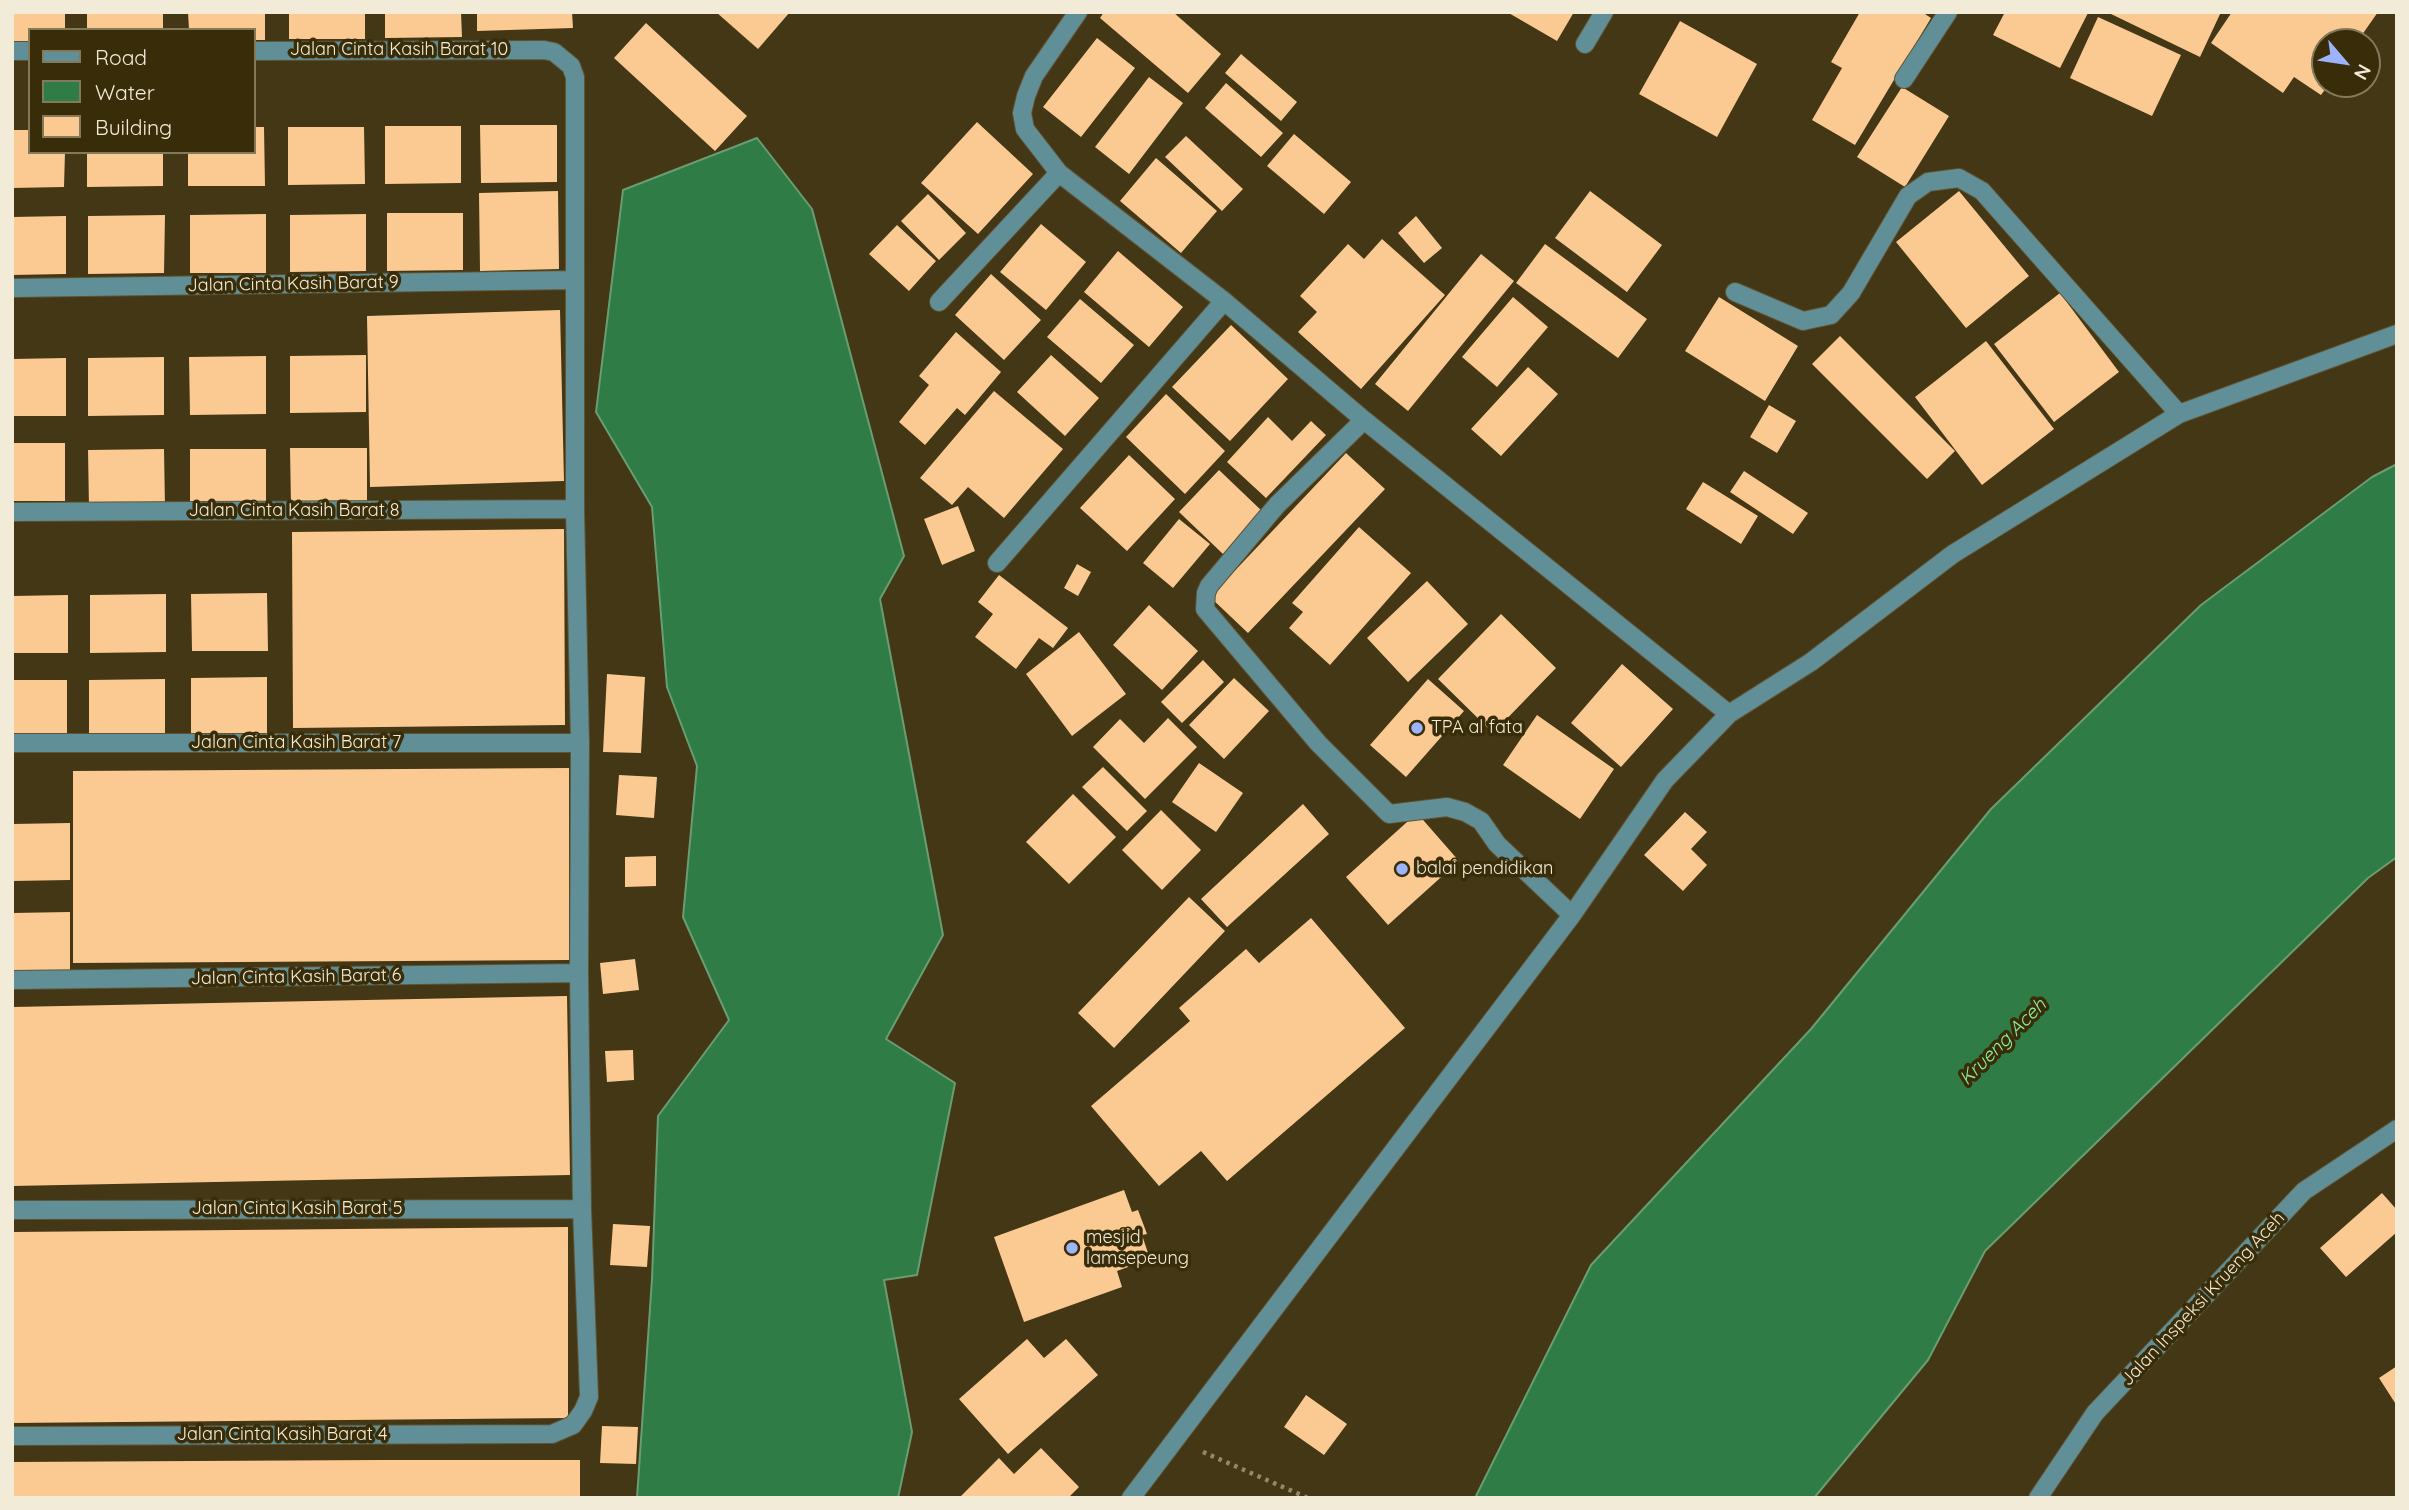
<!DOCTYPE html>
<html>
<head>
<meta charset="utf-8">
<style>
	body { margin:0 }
	#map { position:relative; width:2409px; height:1510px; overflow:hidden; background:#433715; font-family:Quicksand,sans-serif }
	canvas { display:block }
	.frame { position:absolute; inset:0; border:14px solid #f2ebd7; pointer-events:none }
	.legend { position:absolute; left:28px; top:28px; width:228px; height:126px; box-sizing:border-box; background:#392d09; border:2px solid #83795b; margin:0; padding:9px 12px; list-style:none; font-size:21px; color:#f2ebd7 }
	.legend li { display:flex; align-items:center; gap:14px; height:35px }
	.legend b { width:35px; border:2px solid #83795b }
	.north { position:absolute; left:2311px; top:28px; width:70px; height:70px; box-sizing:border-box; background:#392d09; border:2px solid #83795b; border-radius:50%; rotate:119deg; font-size:19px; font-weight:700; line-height:28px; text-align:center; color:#f2ebd7 }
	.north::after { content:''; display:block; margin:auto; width:24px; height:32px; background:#9db4fd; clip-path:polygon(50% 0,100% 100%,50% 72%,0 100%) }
</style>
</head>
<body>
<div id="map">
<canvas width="2409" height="1510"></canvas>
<div class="frame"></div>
<ul class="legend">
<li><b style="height:9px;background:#618f97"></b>Road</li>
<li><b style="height:19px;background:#307c46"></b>Water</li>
<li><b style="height:19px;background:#fbca92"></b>Building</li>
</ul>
<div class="north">N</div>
</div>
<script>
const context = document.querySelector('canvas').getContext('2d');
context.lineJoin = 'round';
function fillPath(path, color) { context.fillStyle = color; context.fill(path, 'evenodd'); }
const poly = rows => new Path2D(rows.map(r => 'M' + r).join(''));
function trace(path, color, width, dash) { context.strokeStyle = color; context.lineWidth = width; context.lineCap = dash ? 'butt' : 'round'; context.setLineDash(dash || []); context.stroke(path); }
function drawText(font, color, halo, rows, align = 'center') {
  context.font = font + ' Quicksand,sans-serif'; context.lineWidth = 7; context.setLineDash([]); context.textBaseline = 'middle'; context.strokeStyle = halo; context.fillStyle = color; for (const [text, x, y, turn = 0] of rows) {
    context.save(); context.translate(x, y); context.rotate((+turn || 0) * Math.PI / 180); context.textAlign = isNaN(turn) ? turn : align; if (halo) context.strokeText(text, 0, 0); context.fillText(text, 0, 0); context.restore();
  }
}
const water = poly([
	[757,138,812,209,904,556,880,599,943,935,886,1039,955,1083,917,1275,884,1280,912,1432,898,1498,637,1498,652,1279,658,1116,729,1020,683,917,697,766,667,687,652,507,596,412,623,190,757,138],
	[2397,464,2397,857,2368,878,1985,1251,1928,1360,1814,1498,1475,1498,1591,1265,1811,1029,1991,809,2201,605,2372,477,2397,464]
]);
fillPath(water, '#307c46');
trace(water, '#6a9d72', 2);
fillPath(poly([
	[12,12,65,12,65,30,30,30,30,42,12,42],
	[87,12,163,12,163,30,87,30],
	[188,12,265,12,265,40,254,40,254,30,189,30],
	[289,12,365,12,365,39,289,39],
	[385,12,461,12,462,37,385,38],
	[477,12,572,12,573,28,477,31],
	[716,12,790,12,758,49],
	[1104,12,1173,12,1221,54,1188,93,1100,18],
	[1507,12,1574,12,1557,41],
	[1860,12,1922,12,1931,18,1855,145,1812,120,1842,68,1831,62],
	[2005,12,2086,12,2088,13,2060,68,1993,35],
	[2112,12,2221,12,2200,57,2111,14],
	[2232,12,2378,12,2357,42,2325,42,2325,84,2329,84,2321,95,2294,77,2283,93,2211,43],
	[2098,17,2181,55,2152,116,2070,78],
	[1680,21,1757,64,1717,137,1639,94],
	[646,23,747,116,715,151,614,58],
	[1097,38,1135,68,1081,137,1043,107],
	[1241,54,1297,102,1281,121,1225,73],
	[1149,77,1183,103,1129,174,1095,147],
	[1226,83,1283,133,1261,157,1205,108],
	[1902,87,1949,116,1905,187,1857,157],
	[977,122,1033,174,978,234,921,183],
	[480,125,557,125,557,182,481,183],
	[385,126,461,126,461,183,385,184],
	[254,127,264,127,265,186,188,186,188,152,254,152],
	[288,127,364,127,365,184,288,185],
	[12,130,30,130,30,152,65,152,64,187,12,188],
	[1294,134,1351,182,1324,214,1267,166],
	[1186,136,1243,189,1222,211,1165,157],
	[87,152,163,152,163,186,87,187],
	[1156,158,1217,211,1181,253,1120,201],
	[558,191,559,269,480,271,479,193],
	[1590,191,1662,245,1627,292,1555,238],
	[1959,191,2029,276,1966,328,1896,242],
	[928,194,966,233,939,260,901,221],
	[387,213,463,213,463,270,387,271],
	[266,214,266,273,190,273,190,215],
	[366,214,366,271,290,272,290,215],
	[165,215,164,273,88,274,88,216],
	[66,216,66,274,12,275,12,217],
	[1416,216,1442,248,1424,263,1398,233],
	[1041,224,1086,262,1046,310,1000,272],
	[897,225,936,261,909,291,869,254],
	[1382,239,1445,295,1361,389,1298,332,1317,312,1300,296,1348,244,1364,259],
	[1545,244,1647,319,1618,358,1516,283],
	[1118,251,1183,307,1149,347,1084,292],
	[1481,254,1514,281,1408,411,1375,384],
	[991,274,1041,320,1004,360,955,315],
	[2060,293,2119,372,2054,422,1994,344],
	[1513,297,1548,327,1497,387,1462,357],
	[1719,297,1798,346,1765,401,1685,351],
	[1080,299,1134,345,1101,383,1047,337],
	[560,310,564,481,370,487,367,316],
	[1231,325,1288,379,1230,441,1172,387],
	[956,332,1001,372,965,415,957,408,925,445,899,422,929,385,919,376],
	[1840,336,1955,451,1927,479,1812,364],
	[1986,341,2054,429,1982,485,1915,397],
	[366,355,366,412,290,413,290,356],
	[1051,355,1099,398,1065,436,1017,392],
	[266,356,266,414,190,415,189,357],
	[164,357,164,415,88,416,88,358],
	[66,358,66,416,12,416,12,359],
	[1528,367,1558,394,1501,456,1471,429],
	[994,391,1063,449,1004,518,968,487,952,505,920,478],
	[1166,394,1225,451,1185,494,1126,437],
	[1769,405,1796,421,1777,453,1750,437],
	[1268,417,1292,441,1311,421,1326,435,1266,498,1227,462],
	[12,443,65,443,65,501,12,501],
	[290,448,367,448,367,505,291,506],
	[164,449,165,508,89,508,88,450],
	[190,449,266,449,266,507,190,507],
	[1346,453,1385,489,1248,633,1210,597],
	[1129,455,1175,499,1127,551,1080,508],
	[1219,470,1263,512,1223,554,1179,512],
	[1744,471,1808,513,1793,534,1730,492],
	[1703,482,1758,516,1741,544,1686,509],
	[958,506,975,551,942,565,924,519],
	[1179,519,1210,544,1173,588,1143,563],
	[1359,527,1411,573,1330,665,1289,628,1303,612,1292,603],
	[564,529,565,725,293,728,292,532],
	[1077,564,1091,572,1078,596,1064,588],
	[999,575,1068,628,1053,648,1039,638,1016,669,975,637,993,614,978,602],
	[1427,581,1468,624,1408,682,1367,638],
	[267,593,268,651,192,651,191,594],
	[166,594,166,652,90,653,90,595],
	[68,595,68,653,12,653,12,596],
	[1149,605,1198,651,1162,690,1113,645],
	[1501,614,1556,668,1493,733,1438,679],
	[1079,632,1126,694,1072,736,1026,674],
	[1203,660,1224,682,1182,723,1161,702],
	[1622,664,1673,709,1621,767,1571,723],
	[607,674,645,677,641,753,603,752],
	[267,677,267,735,191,736,191,678],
	[1234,678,1269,711,1224,759,1189,725],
	[165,679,165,736,89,737,89,680],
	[1428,679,1464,711,1406,777,1370,745],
	[12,680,67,680,67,737,12,738],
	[1537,715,1614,769,1580,819,1503,765],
	[1168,718,1197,747,1145,799,1093,747,1120,719,1144,743],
	[1199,763,1243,793,1216,832,1172,802],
	[1103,767,1147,811,1127,831,1082,787],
	[569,768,569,960,73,963,73,771],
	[619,775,657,777,654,818,616,815],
	[1073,794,1116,837,1069,884,1026,842],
	[1303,804,1329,834,1227,927,1201,899],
	[1161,810,1201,850,1162,890,1122,850],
	[1685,812,1707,832,1691,849,1707,865,1683,891,1644,855],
	[1417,813,1459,861,1388,925,1346,877],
	[70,823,70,880,12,881,12,824],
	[656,856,656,886,625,887,625,857],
	[1189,897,1225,931,1114,1048,1078,1013],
	[70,912,70,970,12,970,12,913],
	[1311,918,1405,1028,1227,1181,1201,1151,1159,1186,1091,1106,1190,1021,1179,1008,1246,949,1259,963],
	[635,959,639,990,603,994,600,963],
	[567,996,570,1175,12,1186,12,1007],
	[633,1050,634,1080,607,1082,605,1051],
	[1124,1190,1132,1212,1138,1210,1147,1234,1142,1235,1150,1259,1117,1271,1122,1287,1024,1322,994,1237],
	[2382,1193,2397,1210,2397,1232,2346,1277,2320,1248],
	[613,1224,650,1226,647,1267,610,1265],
	[568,1227,568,1418,12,1423,12,1232],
	[1027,1339,1044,1358,1066,1339,1098,1375,1008,1454,959,1399],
	[2397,1366,2397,1406,2379,1378],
	[1306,1395,1347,1424,1324,1455,1284,1427],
	[602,1426,638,1427,636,1464,600,1463],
	[1041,1448,1079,1487,1068,1498,959,1498,999,1458,1014,1474],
	[378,1460,580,1460,580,1498,12,1498,12,1462]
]), '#fbca92');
const minor = poly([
	[1585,44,1604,12],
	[12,51,30,51],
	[1904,79,1948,12],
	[1059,173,1025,129,1022,113,1026,96,1034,76,1078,12],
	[12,288,575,280],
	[1735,292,1803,321,1831,315,1851,293,1908,196,1928,182,1959,178,1982,191,2179,414],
	[939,302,1059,173,1224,301],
	[1364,420,1277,505,1209,586,1206,593,1205,609,1318,743,1389,814,1447,807,1465,812,1481,821,1497,844,1572,915],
	[12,512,575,509],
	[997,563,1224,301,1364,420,1729,714],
	[12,743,580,743],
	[12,980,579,973],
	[12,1210,582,1209],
	[12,1436,552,1434,573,1425,583,1411,589,1397,582,1209,579,973,580,743,575,509,575,77,571,66,554,52,544,50,254,51],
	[1131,1498,1572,915,1665,780,1729,714,1811,662,1953,554,2179,414,2397,334],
	[2038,1498,2095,1413,2304,1191,2397,1129]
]);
trace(minor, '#5f5434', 20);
trace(poly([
	[1203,1452,1308,1498]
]), '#93896e', 4.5, [3.5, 5]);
trace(minor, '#618f97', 18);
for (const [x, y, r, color] of [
	[1417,728,7,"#9db4fd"],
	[1402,869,7,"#9db4fd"],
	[1072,1248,7,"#9db4fd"]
]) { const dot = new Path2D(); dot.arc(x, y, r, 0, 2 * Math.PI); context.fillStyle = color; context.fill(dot); trace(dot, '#392d09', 2.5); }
drawText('18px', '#f2ebd7', '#392d09', [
	["Jalan Cinta Kasih Barat 10",399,50],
	["Jalan Cinta Kasih Barat 9",293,284,-1],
	["Jalan Cinta Kasih Barat 8",294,511],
	["Jalan Cinta Kasih Barat 7",296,743],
	["Jalan Cinta Kasih Barat 6",296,977,-1],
	["Jalan Cinta Kasih Barat 5",297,1209],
	["Jalan Inspeksi Krueng Aceh",2203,1299,-47],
	["Jalan Cinta Kasih Barat 4",282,1435]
]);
drawText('18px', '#f2ebd7', '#392d09', [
	["TPA al fata",1431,728],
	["balai pendidikan",1416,869],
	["mesjid",1086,1238],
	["lamsepeung",1086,1259]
], 'left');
drawText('italic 19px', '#8aefa2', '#392d09', [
	["Krueng Aceh",2003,1042,-45]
]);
</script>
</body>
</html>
